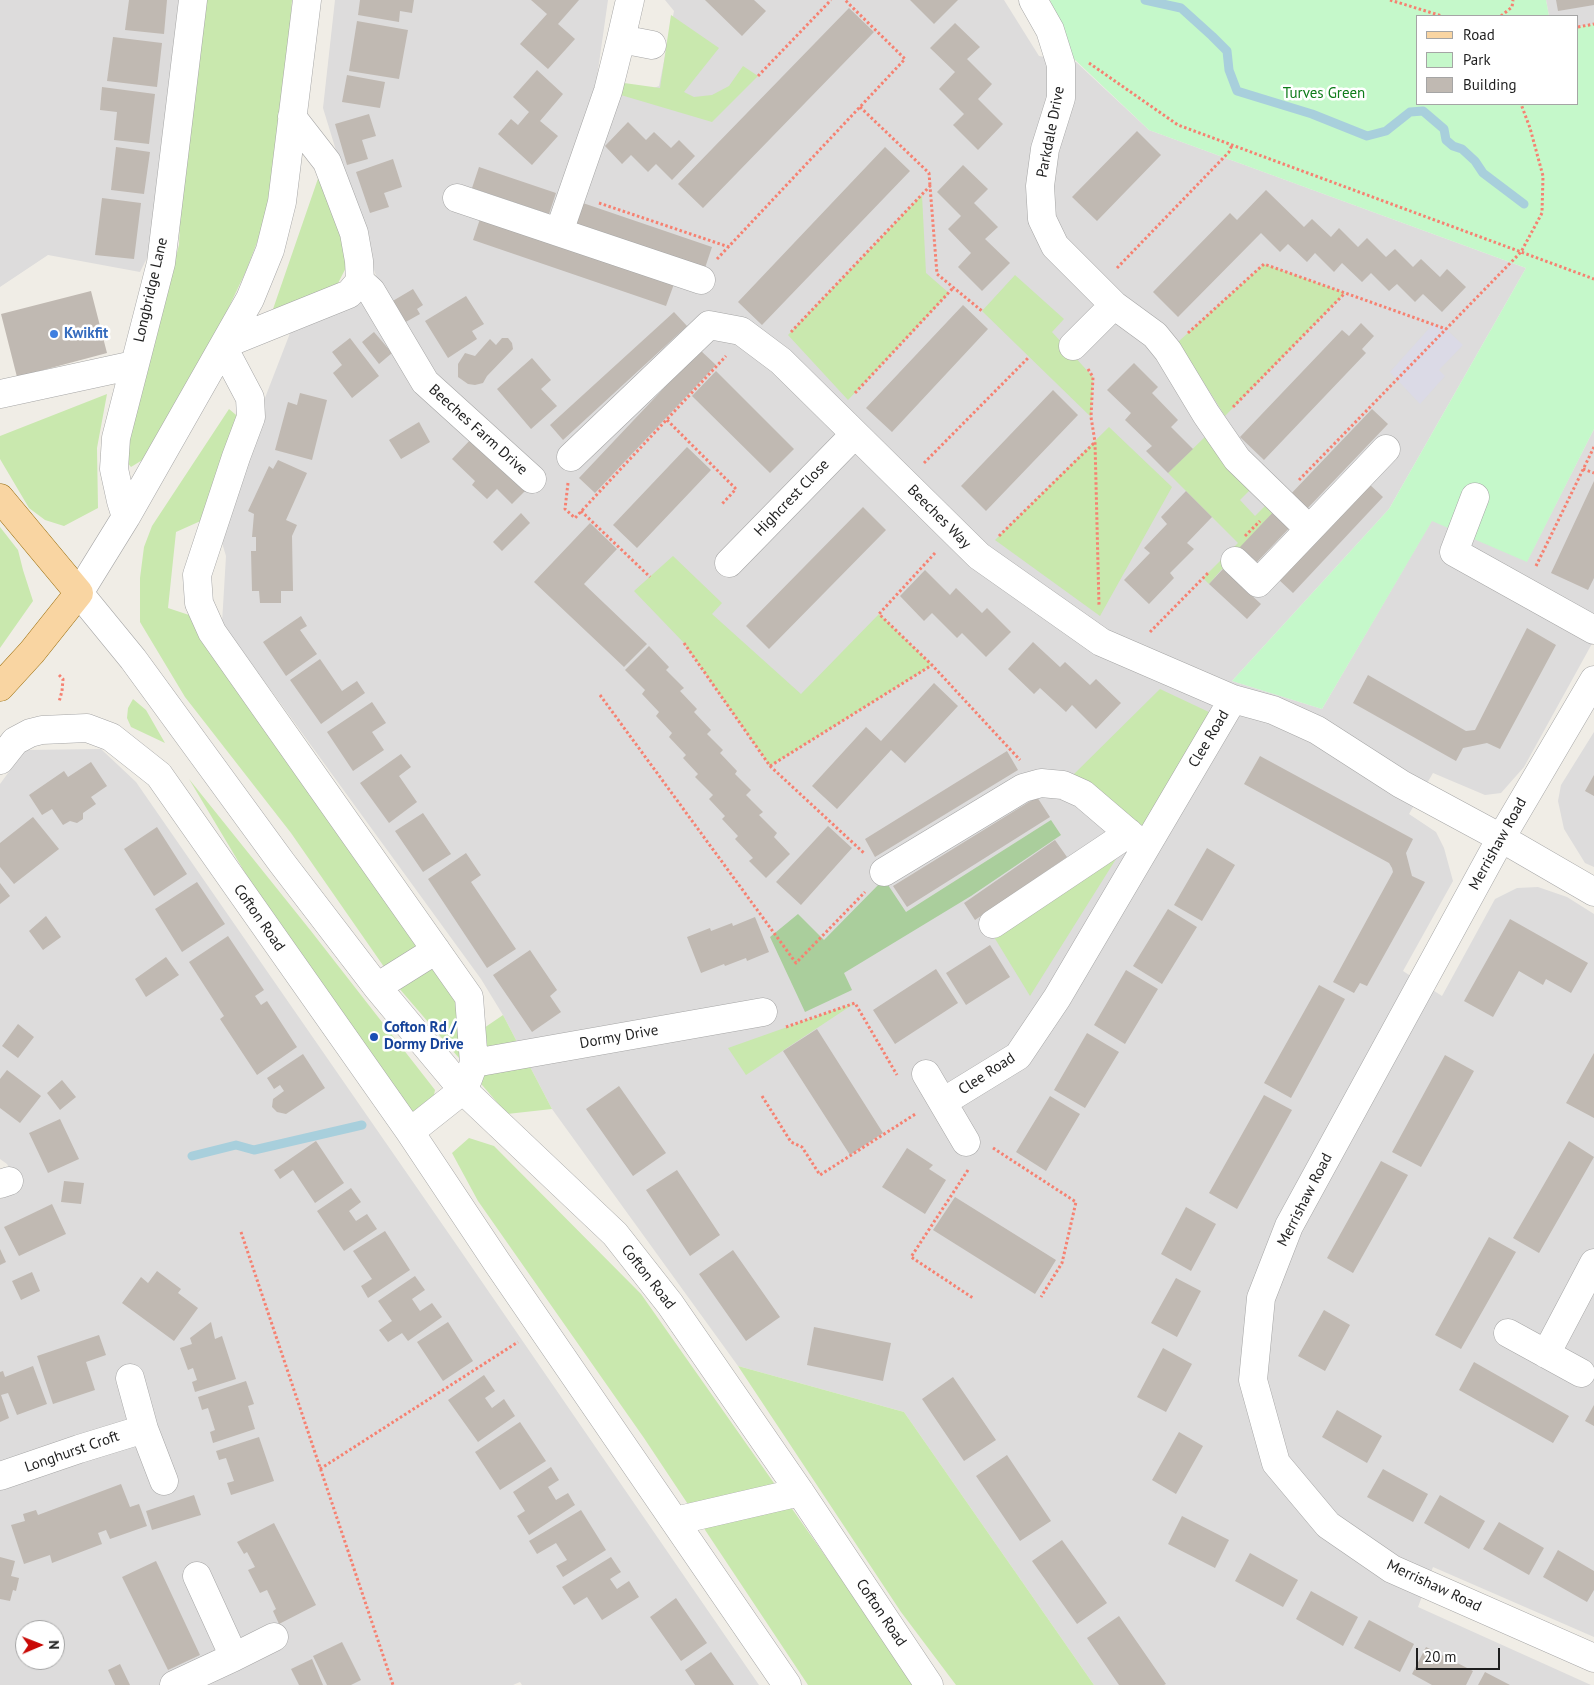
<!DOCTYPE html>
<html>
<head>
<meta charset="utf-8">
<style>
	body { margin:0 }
	#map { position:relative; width:1594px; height:1685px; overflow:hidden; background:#f0ede6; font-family:"PT Sans",sans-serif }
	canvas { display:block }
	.legend { position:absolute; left:1416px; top:15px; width:162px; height:90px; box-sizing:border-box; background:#fff; border:1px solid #a5a5a5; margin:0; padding:6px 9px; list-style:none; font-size:15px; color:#1f1f1f }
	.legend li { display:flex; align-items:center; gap:10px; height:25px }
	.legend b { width:25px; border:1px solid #a5a5a5 }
	.north { position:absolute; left:15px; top:1620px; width:50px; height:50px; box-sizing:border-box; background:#fff; border:1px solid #a5a5a5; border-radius:50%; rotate:89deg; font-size:14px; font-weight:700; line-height:20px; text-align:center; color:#1f1f1f }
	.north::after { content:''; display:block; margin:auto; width:18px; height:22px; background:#c90a06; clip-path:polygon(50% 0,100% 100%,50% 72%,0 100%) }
	.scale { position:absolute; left:1416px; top:1648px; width:84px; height:22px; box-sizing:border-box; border:2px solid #1f1f1f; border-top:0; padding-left:6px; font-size:15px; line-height:18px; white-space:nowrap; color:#1f1f1f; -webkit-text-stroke:4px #fff; paint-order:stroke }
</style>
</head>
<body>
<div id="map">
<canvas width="1594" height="1685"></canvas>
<ul class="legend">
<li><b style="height:6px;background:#f9d5a2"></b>Road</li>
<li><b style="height:14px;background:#c5f8ca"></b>Park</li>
<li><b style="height:14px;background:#c0b9b2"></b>Building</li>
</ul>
<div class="north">N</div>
<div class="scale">20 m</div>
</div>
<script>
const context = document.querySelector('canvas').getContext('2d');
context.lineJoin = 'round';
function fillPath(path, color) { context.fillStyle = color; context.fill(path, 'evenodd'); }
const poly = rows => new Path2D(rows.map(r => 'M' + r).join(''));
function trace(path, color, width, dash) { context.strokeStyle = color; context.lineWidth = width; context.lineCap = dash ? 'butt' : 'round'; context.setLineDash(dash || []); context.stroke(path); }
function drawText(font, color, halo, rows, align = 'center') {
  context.font = font + ' "PT Sans",sans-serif'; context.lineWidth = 5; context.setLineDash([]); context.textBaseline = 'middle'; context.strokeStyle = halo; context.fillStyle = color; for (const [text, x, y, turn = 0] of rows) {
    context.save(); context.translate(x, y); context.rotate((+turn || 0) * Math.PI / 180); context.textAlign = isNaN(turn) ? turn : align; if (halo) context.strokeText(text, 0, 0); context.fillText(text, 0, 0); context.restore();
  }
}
fillPath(poly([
	[0,0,184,0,155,242,140,272,48,255,0,287],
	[335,0,608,0,596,84,630,97,659,86,674,11,665,0,1004,0,1039,56,1076,62,1149,130,1526,268,1389,509,1232,681,1322,709,1432,520,1527,561,1594,429,1594,640,1524,767,1501,793,1485,795,1433,773,1409,814,1436,832,1444,848,1453,881,1403,971,1442,996,1495,899,1517,888,1538,887,1567,897,1594,914,1594,1637,1433,1567,1418,1607,1591,1685,1094,1685,904,1412,738,1366,552,1109,503,1015,481,979,222,623,226,556,219,533,263,403,292,328,382,292,365,245,323,108],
	[1546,0,1594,0,1594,24,1578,27,1578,16,1549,16],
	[1594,732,1594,867,1585,863,1564,829,1558,801,1561,785],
	[101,749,136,782,458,1247,759,1685,522,1685,520,1682,513,1685,0,1685,0,1199,21,1190,7,1164,0,1159,0,784,25,750],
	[25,1630,55,1630,55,1660,25,1660]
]), '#dddcdc');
fillPath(poly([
	[205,0,292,0,282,137,264,224,246,271,193,383,144,459,131,467,125,460,141,385,179,245,181,198],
	[671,15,719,48,684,92,694,97,712,95,729,86,743,66,758,76,712,122,614,93,617,82,660,88],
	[322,167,350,260,335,289,272,312],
	[922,195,926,273,949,293,848,400,788,335],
	[1264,264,1345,293,1225,416,1178,342],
	[1015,275,1064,319,1052,332,1093,377,1091,417,982,311],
	[107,394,97,448,98,508,64,526,45,520,29,508,0,459,0,436],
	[229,409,242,420,205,519,176,532,168,608,189,615,309,785,484,1028,503,1015,552,1109,507,1114,398,987,291,833,185,697,140,622,140,578,144,547,152,526],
	[1109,427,1172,487,1100,616,995,540],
	[1208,434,1256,484,1240,500,1255,516,1271,500,1278,507,1235,561,1225,571,1222,569,1209,584,1203,578,1238,543,1168,473],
	[0,527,18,550,23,570,33,601,0,648],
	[673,556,722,603,712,614,801,694,879,614,932,665,770,766,684,643,634,591],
	[1160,689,1211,713,1142,832,1071,777],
	[133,699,146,710,165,743,131,727,127,718,128,708],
	[189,779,311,931,435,1090,432,1105,420,1112,411,1112,256,891],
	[1121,851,1030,996,994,937],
	[855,1003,746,1075,728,1048],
	[469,1138,494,1146,641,1294,916,1685,808,1685,644,1438,478,1201,452,1153],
	[738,1366,904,1412,1094,1685,956,1685,901,1612]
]), '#c9e8ae');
fillPath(poly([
	[1051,820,1061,835,971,896,844,973,852,990,805,1012,770,937,798,914,824,940,884,879,906,912]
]), '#aace9c');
fillPath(poly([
	[1050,0,1546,0,1549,16,1418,16,1418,104,1578,104,1578,27,1594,24,1594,429,1527,562,1432,521,1322,709,1232,681,1389,509,1526,268,1149,130,1071,56]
]), '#c5f8ca');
fillPath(poly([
	[1433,324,1446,329,1463,345,1439,370,1445,376,1420,404,1390,372]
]), '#dbdae6');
trace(poly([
	[1145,0,1181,8,1212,36,1227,51,1229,70,1237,91,1312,114,1367,136,1386,131,1410,112,1423,111,1444,129,1446,140,1453,146,1462,149,1475,161,1483,173,1524,204],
	[192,1156,236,1145,254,1150,362,1125]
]), '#a8cfdc', 9);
fillPath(poly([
	[129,0,167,0,164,34,125,30],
	[360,0,414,0,412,13,400,11,399,22,358,15],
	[531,0,579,0,558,24,575,39,548,69,520,44,547,14],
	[705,0,754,0,766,11,742,36],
	[910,0,958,0,934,24],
	[1556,0,1594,0,1594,5,1558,11],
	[849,8,874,32,703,208,678,184],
	[357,21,408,30,399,79,349,71],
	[955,23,980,47,967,59,992,84,978,99,1003,124,978,150,953,125,964,114,939,89,955,72,930,48],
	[113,37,162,43,157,87,107,81],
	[537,70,563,94,540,121,558,136,532,165,498,134,511,119,518,125,529,112,513,97],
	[347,75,385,82,380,108,342,102],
	[102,87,155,94,149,144,114,140,117,112,100,110],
	[369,114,376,136,362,140,368,159,347,165,335,124],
	[628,122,646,140,654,132,671,148,679,140,695,156,672,180,656,164,648,172,631,155,622,164,605,146],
	[1137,131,1161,155,1097,221,1072,197],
	[116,147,150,152,144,194,111,190],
	[885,147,910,171,762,325,738,302],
	[393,159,402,187,384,193,389,207,370,213,356,172],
	[963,165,988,189,974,203,998,227,985,239,1010,263,982,291,958,267,971,253,948,229,961,216,937,192],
	[479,167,556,193,549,214,472,188],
	[1266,190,1304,227,1312,219,1331,237,1339,228,1358,247,1367,238,1386,257,1395,249,1413,267,1421,259,1440,277,1447,269,1466,287,1442,312,1423,294,1415,302,1397,284,1389,291,1371,273,1362,282,1342,263,1334,272,1315,253,1307,262,1288,244,1280,252,1261,233,1178,317,1153,292,1230,213,1237,220],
	[102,198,141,203,134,259,95,255],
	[577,201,712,247,705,268,570,222],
	[480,219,674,284,666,306,473,240],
	[413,289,423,305,417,309,420,314,404,323,391,302],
	[91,291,107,353,17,377,1,314],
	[466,296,484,324,472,331,477,339,448,358,425,321],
	[963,305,988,329,892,432,866,408],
	[674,312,687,326,563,440,550,425],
	[1361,323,1374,336,1362,349,1366,353,1264,460,1240,437,1342,330,1349,336],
	[374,332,392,353,379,364,362,342],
	[350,338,379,376,352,398,333,373,342,365,332,352],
	[502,338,508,338,512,343,513,349,487,376,483,383,475,385,468,384,458,377,458,364,465,353,475,356,490,339,496,345],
	[700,350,716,365,595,493,579,478],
	[532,358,551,380,541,389,557,406,531,429,497,389],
	[1134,363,1158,387,1152,393,1178,420,1171,427,1193,449,1168,473,1146,451,1152,446,1125,420,1131,413,1107,390],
	[716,371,794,449,770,473,692,396],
	[1053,390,1078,415,986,511,961,486],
	[300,393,327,400,312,460,275,450,288,402,297,405],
	[1372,409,1388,424,1303,513,1287,498],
	[419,422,430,442,401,459,389,440],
	[473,437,528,488,512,504,497,489,487,499,472,485,475,481,452,459],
	[687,447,711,470,637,548,613,525],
	[278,460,307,473,286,520,297,525,292,536,293,591,281,591,281,603,260,603,259,591,252,591,251,551,256,551,256,537,252,537,254,514,248,511,269,466,273,469],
	[1594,481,1594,578,1588,590,1551,573],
	[1368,483,1383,497,1293,593,1278,579],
	[1186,491,1212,517,1187,543,1194,549,1170,573,1174,578,1149,604,1124,580,1150,553,1144,548,1167,524,1161,517],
	[863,507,886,530,769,649,746,626],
	[1278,507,1295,522,1257,562,1240,547],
	[521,513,530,523,502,551,493,542],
	[590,523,617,549,584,584,647,644,624,667,534,582],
	[1223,569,1261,604,1247,619,1209,584],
	[925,570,950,595,956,588,982,613,987,608,1011,632,986,657,962,633,957,638,932,613,924,621,900,596],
	[301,616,307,626,300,630,317,654,286,676,263,642],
	[1527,628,1556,645,1500,749,1487,743,1463,748,1456,761,1353,703,1368,675,1466,731,1475,730],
	[1033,642,1060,667,1065,662,1090,685,1096,679,1121,703,1096,729,1072,705,1066,712,1040,688,1034,694,1008,669],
	[649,646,669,667,666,670,684,688,680,691,697,709,694,712,711,730,707,734,723,750,720,753,737,771,735,774,751,790,746,795,763,812,759,815,777,833,774,837,790,854,766,878,749,861,753,858,735,839,738,836,722,819,725,816,709,799,713,795,695,777,698,774,683,758,686,755,669,737,672,733,656,716,659,712,642,694,645,690,625,670],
	[320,659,342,691,357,681,365,693,321,724,290,680],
	[934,683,958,706,905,763,891,750,837,809,812,786,866,727,881,741],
	[372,702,386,723,372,732,384,750,353,771,327,732],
	[1007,751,1018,770,875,857,865,839],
	[401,754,411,767,399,776,417,802,389,823,360,783],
	[1260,756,1413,839,1406,853,1412,876,1425,882,1367,986,1360,983,1354,993,1333,982,1393,872,1392,868,1389,863,1244,784],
	[91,762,107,786,91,797,96,804,83,813,83,819,77,823,70,821,63,825,52,809,42,815,29,795,64,771,68,777],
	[1594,775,1594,796,1585,791],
	[1037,797,1050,817,907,907,893,886],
	[423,813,451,854,423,872,395,831],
	[33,817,59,849,14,884,0,867,0,843],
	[828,826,852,848,801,905,776,882],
	[157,827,187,874,154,896,124,849],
	[1055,840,1067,857,975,920,964,903],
	[1207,848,1235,865,1202,921,1174,905],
	[466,853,481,875,471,882,516,949,487,968,428,879],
	[197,882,225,924,182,952,155,909],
	[0,883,10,896,0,904],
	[1168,909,1197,927,1162,984,1133,966],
	[46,916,61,937,43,950,29,931],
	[755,917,769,952,747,961,746,958,725,966,724,964,701,973,687,937,710,928,711,931,732,923,733,926],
	[1510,919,1588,963,1571,993,1546,979,1543,985,1519,971,1493,1017,1464,1001],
	[228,936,264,990,255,996,261,1005,267,1001,297,1047,257,1075,220,1019,224,1016,189,962],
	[990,945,1010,977,966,1005,946,973],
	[530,950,557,990,550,996,561,1012,532,1032,493,975],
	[166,957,179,975,146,997,135,979],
	[936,969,958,1003,895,1044,873,1010],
	[1126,970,1158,989,1125,1044,1094,1025],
	[1319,985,1345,999,1291,1098,1264,1083],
	[18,1024,34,1037,18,1058,2,1046],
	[817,1029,883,1133,850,1155,783,1051],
	[1087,1033,1119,1052,1085,1108,1054,1090],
	[1594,1053,1594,1118,1566,1103],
	[303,1054,325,1088,286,1114,277,1112,272,1107,273,1099,284,1091,280,1085,274,1089,267,1078],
	[1445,1055,1474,1071,1421,1167,1392,1152],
	[7,1070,41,1096,20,1123,0,1108,0,1079],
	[62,1080,76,1097,60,1110,47,1093],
	[619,1086,666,1153,633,1176,586,1109],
	[1264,1095,1292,1110,1237,1209,1209,1193],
	[1050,1096,1080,1114,1046,1171,1016,1152],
	[60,1119,79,1159,48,1173,29,1133],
	[316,1141,344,1183,315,1203,293,1170,280,1179,274,1170],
	[1569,1141,1594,1157,1539,1253,1513,1238],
	[907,1148,933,1165,929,1169,946,1180,925,1214,882,1187],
	[1381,1161,1408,1175,1353,1273,1327,1258],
	[677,1170,720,1235,690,1256,646,1190],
	[64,1181,84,1183,81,1204,61,1202],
	[351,1188,361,1202,349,1211,356,1221,367,1214,377,1229,344,1251,317,1211],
	[955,1197,1056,1260,1035,1294,933,1230],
	[52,1204,66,1234,19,1256,4,1227],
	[1186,1207,1216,1224,1191,1271,1161,1254],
	[385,1231,410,1270,368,1298,361,1286,372,1279,353,1251],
	[1489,1237,1516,1252,1461,1349,1435,1335],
	[0,1249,6,1262,0,1265],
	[733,1250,780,1317,746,1341,699,1274],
	[157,1271,181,1289,178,1293,198,1308,174,1341,122,1303,141,1277,148,1283],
	[32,1272,40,1291,21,1300,12,1281],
	[415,1276,425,1290,412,1299,420,1311,432,1303,442,1317,408,1341,402,1333,388,1342,379,1330,392,1321,378,1301],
	[1176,1278,1201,1291,1177,1337,1151,1323],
	[1324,1310,1350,1325,1325,1371,1298,1356],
	[211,1322,215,1339,222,1336,236,1379,195,1392,192,1382,197,1380,193,1368,188,1370,180,1348,192,1344,190,1338],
	[448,1322,473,1361,443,1381,417,1342],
	[814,1327,891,1343,883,1381,807,1365],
	[99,1335,106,1355,86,1362,95,1390,53,1404,37,1356],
	[1163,1348,1192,1364,1166,1412,1137,1397],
	[1474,1362,1569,1416,1553,1443,1459,1390],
	[33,1366,47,1404,17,1415,8,1393,1,1395,9,1418,0,1422,0,1372,3,1371,5,1377],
	[484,1375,495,1391,485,1398,492,1408,504,1399,515,1416,478,1442,448,1400],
	[953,1377,996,1440,964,1461,922,1399],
	[246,1381,254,1404,248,1406,255,1429,213,1443,210,1432,215,1430,208,1408,202,1410,198,1397],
	[1594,1405,1594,1426,1585,1421],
	[1337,1410,1382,1436,1367,1463,1322,1437],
	[520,1422,546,1461,500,1490,475,1452],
	[1179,1432,1203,1446,1176,1494,1152,1480],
	[259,1437,274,1481,231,1495,227,1483,234,1481,226,1458,219,1460,216,1451],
	[1007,1455,1051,1521,1020,1541,976,1476],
	[551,1467,559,1480,548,1487,556,1500,568,1493,575,1505,529,1535,517,1516,525,1511,513,1492],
	[1383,1469,1428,1494,1413,1522,1367,1497],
	[121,1484,130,1507,139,1504,147,1526,110,1539,106,1530,98,1533,102,1544,52,1563,50,1555,24,1564,11,1525,25,1521,23,1514,36,1510,38,1515],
	[194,1495,201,1515,152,1530,146,1511],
	[1440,1495,1485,1521,1469,1549,1424,1523],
	[581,1510,606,1550,563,1577,556,1566,567,1560,556,1543,537,1554,529,1541],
	[1182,1516,1229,1540,1215,1568,1168,1544],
	[1499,1522,1544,1548,1529,1575,1483,1549],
	[274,1523,316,1605,279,1624,273,1611,276,1609,267,1590,260,1593,248,1570,255,1567,247,1552,244,1554,237,1542],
	[1062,1540,1107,1603,1077,1624,1032,1561],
	[1558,1550,1594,1571,1594,1590,1587,1602,1543,1577],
	[1250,1553,1298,1580,1283,1607,1235,1581],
	[0,1557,15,1561,11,1576,19,1578,16,1591,13,1590,10,1601,0,1599],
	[611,1557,621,1572,610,1579,617,1589,629,1581,639,1597,602,1620,587,1597,574,1605,562,1587],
	[156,1561,200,1655,168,1670,122,1577],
	[1311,1591,1358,1617,1343,1646,1296,1619],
	[676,1598,707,1643,681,1661,650,1617],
	[1119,1616,1166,1684,1164,1685,1119,1685,1087,1638],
	[1369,1620,1414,1644,1400,1672,1354,1648],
	[342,1642,361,1680,351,1685,327,1685,313,1656],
	[1426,1647,1473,1671,1466,1685,1432,1685,1412,1674],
	[711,1652,734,1685,695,1685,685,1670],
	[312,1659,323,1685,299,1685,291,1669],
	[120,1664,130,1685,115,1685,108,1670],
	[1485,1672,1510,1685,1478,1685]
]), '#c0b9b2');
const minor = poly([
	[307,0,282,202,270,250,250,299,126,517,79,593,133,659,282,863,377,987,463,1090,615,1234,670,1304,800,1492,929,1685],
	[630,0,621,39,652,45],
	[1033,0,1050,30,1061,65,1061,98,1045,149,1040,186,1042,219,1055,246,1114,305,1073,346],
	[457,198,701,280],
	[559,232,608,91,621,39],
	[360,281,371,291,425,382,532,479],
	[1114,305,1155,335,1168,351,1206,414,1237,459,1309,529],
	[225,344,349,294,360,281,359,261,354,233,327,162,292,117],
	[223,347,250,398,251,417,236,457,197,575,199,603,212,632,469,997,474,1063,468,1079,463,1090,410,1132],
	[0,394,134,365],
	[571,457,709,325,741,331,781,361,979,556,1101,642,1233,699],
	[1475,497,1454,552,1594,630],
	[126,517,121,501,114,469,116,438,161,263,193,0],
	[1235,561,1258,583,1386,449],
	[729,563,855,434],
	[1594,680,1501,838,1289,1226,1261,1298,1253,1380,1276,1463,1328,1525,1392,1569,1594,1658],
	[0,760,15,741,30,733,42,730,87,728,111,737,159,775,410,1132,496,1261,787,1685],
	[884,872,1023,788,1041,783,1063,785,1083,794,1145,847],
	[993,924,1129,833],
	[377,987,436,950],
	[474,1063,763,1012],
	[926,1074,966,1142],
	[943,1102,1018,1056,1057,998,1233,699,1273,710,1317,730,1401,784,1501,838,1594,892],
	[0,1184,9,1181],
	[1508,1333,1581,1373],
	[1546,1354,1594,1263],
	[130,1378,144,1429,164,1481],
	[0,1476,79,1449,144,1429],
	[675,1521,800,1492],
	[234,1657,274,1637],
	[174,1685,234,1657,197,1576]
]);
const major = poly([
	[0,498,79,593,32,652,0,687]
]);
trace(minor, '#a6a6a6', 29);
trace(major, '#966905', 29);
trace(poly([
	[1390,0,1442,16],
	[1501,16,1512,7,1513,0],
	[1578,27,1594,24],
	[1089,63,1178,125,1594,279],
	[758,76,831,0],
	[860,107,929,173,930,186],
	[599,203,729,247],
	[717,259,905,59,845,0],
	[1117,268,1229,152,1232,145],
	[791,332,930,186,937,274,982,311],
	[1188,333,1264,264,1446,329],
	[1088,369,1093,377,1091,417,1095,442,1099,606],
	[855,393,953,288],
	[1233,407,1345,293],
	[667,420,736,489,722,504],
	[924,463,1029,357],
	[1583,469,1594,473],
	[1299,480,1521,252,1542,213,1543,176,1530,128,1521,104],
	[568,483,565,509,575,518,726,356],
	[581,511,650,577],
	[999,536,1094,443],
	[1245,536,1260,521],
	[935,553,879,614,932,665,1020,760],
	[1536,566,1594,447],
	[1150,632,1209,572],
	[684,643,770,766,865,854],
	[59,675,63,679,62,691,59,702],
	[600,695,796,963,865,892],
	[770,766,932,665],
	[786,1027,855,1003,897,1075],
	[762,1096,791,1142,802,1147,820,1175,917,1113],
	[993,1148,1076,1202,1062,1263,1041,1297],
	[968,1170,911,1257,973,1298],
	[241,1232,393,1685],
	[320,1469,518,1342]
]), '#f68171', 3, [2.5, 2.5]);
trace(minor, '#fff', 28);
trace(major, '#f9d5a2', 28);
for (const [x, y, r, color] of [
	[54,334,5,"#3f7fe0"],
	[374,1037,5,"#1a4fb4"]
]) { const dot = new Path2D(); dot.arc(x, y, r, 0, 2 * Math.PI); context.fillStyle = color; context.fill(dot); trace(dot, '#fff', 2); }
drawText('15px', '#0f7c1a', '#fff', [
	["Turves Green",1324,94]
]);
drawText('15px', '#1f1f1f', '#fff', [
	["Parkdale Drive",1051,132,-79],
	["Longbridge Lane",151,290,-77],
	["Beeches Farm Drive",478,430,42],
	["Highcrest Close",792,498,-46],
	["Beeches Way",939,517,45],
	["Clee Road",1209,739,-59],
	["Merrishaw Road",1498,844,-61],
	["Cofton Road",259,918,55],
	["Dormy Drive",619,1037,-10],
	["Clee Road",987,1074,-33],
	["Merrishaw Road",1305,1200,-63],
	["Cofton Road",648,1277,52],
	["Longhurst Croft",72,1452,-19],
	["Merrishaw Road",1434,1586,25],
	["Cofton Road",881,1613,56]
]);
drawText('bold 15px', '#366cbe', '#fff', [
	["Kwikfit",64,334]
], 'left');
drawText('bold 15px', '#164399', '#fff', [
	["Cofton Rd /",384,1028],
	["Dormy Drive",384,1045]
], 'left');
</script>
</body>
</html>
